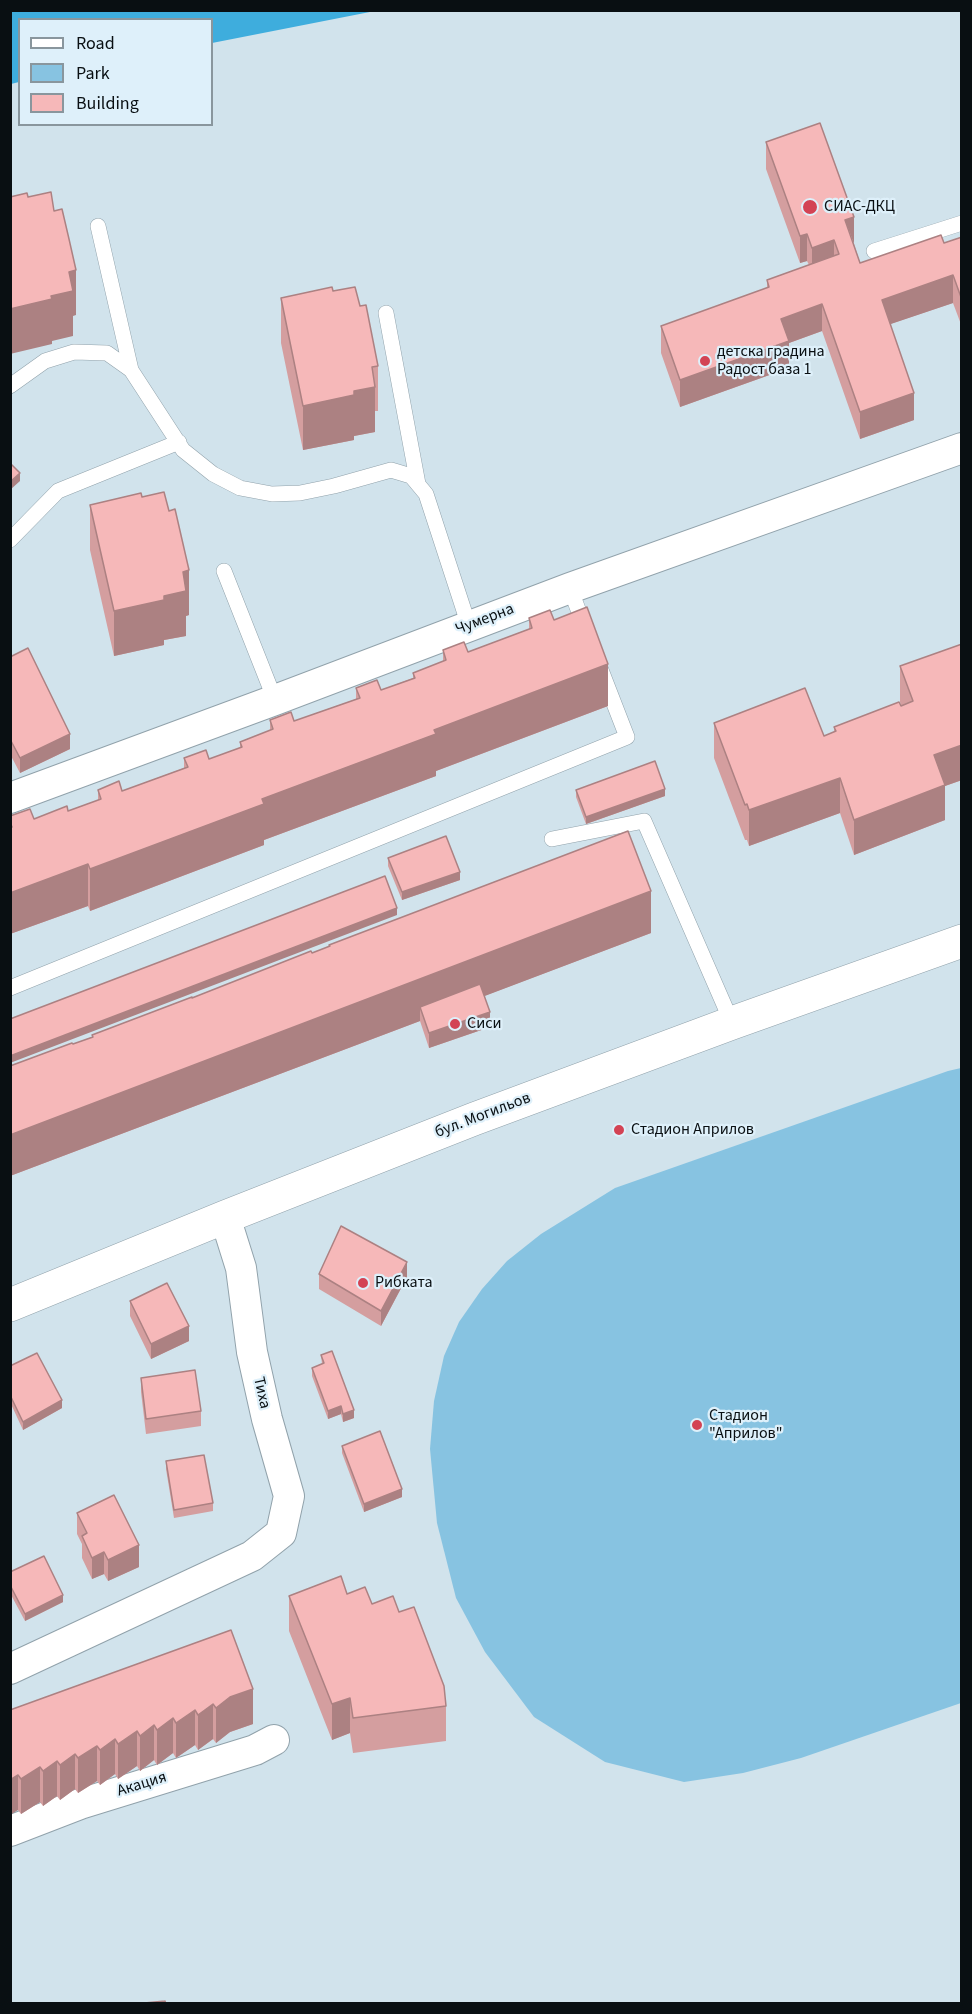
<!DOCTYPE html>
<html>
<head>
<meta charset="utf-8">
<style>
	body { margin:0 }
	#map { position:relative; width:972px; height:2014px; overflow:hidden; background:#d1e3ec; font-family:"Source Sans 3",sans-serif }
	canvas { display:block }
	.frame { position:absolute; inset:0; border:12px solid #090f12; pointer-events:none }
	.legend { position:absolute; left:18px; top:18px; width:195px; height:108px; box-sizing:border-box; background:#def0fa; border:2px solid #89969d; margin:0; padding:8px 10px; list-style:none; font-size:18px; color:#090f12 }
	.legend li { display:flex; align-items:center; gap:12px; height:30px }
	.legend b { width:30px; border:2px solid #89969d }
</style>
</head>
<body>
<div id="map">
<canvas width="972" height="2014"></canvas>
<div class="frame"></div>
<ul class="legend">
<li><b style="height:8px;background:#fff"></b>Road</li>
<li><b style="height:16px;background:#87c3e1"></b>Park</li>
<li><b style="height:16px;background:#f6b8b9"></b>Building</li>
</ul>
</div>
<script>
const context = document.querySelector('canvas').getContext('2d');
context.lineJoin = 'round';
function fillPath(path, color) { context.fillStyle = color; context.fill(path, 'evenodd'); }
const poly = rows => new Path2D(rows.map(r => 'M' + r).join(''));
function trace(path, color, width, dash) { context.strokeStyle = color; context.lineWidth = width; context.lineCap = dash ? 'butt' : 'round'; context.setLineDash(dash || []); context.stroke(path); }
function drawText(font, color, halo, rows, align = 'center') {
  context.font = font + ' "Source Sans 3",sans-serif'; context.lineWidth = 4.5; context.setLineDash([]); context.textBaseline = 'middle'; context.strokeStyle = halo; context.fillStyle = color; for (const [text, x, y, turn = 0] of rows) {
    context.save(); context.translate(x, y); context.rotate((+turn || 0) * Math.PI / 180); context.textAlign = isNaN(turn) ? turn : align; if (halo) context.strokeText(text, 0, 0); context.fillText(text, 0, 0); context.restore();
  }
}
fillPath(poly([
	[961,1068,961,1703,801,1758,743,1773,684,1782,605,1762,534,1717,485,1652,456,1598,437,1523,430,1449,434,1401,444,1356,459,1322,482,1289,507,1261,541,1234,615,1188,948,1071]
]), '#87c3e1');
fillPath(poly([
	[11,10,375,10,375,11,212,43,212,20,20,20,19,82,11,84]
]), '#3eaddd');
const service = poly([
	[98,226,131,370],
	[874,251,962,223],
	[386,313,418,484],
	[10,386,45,361,74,352,107,353,131,370,183,450,213,474,240,488,272,494,300,493,334,486,391,470,411,476,426,494,469,626],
	[10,540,58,491,179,442],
	[224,571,275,700],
	[570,588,585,628],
	[552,839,644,821,732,1023],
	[10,988,627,737,601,670]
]);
const minor = poly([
	[10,798,275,700,570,588,962,448],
	[10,1669,252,1556,281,1533,289,1496,267,1419,252,1352,241,1268,225,1217],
	[10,1831,80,1804,255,1750,274,1740]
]);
const tertiary = poly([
	[10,1305,225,1217,474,1119,732,1023,962,941]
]);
trace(service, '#91a2ab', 16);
trace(minor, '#91a2ab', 32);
trace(tertiary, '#91a2ab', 34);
trace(service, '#fff', 15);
trace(minor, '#fff', 30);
trace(tertiary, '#fff', 33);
fillPath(poly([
	[766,142,854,244,860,263,944,243,962,237,962,327,953,303,890,324,914,420,860,439,822,331,789,343,789,368,680,407,661,353,661,326,767,288,767,280,809,265,807,261,800,263,766,169],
	[281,298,360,306,378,366,378,411,375,411,375,432,354,436,354,440,303,450,281,343],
	[142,497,189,615,186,616,186,636,164,640,164,645,114,656,90,550,90,505],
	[529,618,554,620,608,706,436,771,436,776,264,840,264,845,90,911,88,906,10,934,10,816,34,819,68,811,98,800,98,790,122,791,184,768,184,758,209,759,240,748,240,742,270,731,270,720,294,721,356,699,356,688,381,690,413,678,413,673,443,662,443,650,468,652,529,629],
	[962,644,962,780,945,786,945,820,854,855,840,813,749,846,747,840,745,840,714,758,714,723,824,736,834,732,834,727,901,706,900,702,900,666],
	[10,657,70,749,20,773,10,754],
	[576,790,665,796,586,824,576,797],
	[388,858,460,880,402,900,388,866],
	[651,933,484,996,490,1027,429,1048,420,1021,10,1176,10,1066,73,1044,92,1037,92,1035,329,947,329,945],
	[319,1274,407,1277,381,1326,319,1289],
	[130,1301,189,1341,151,1359,130,1316],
	[321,1355,354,1418,343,1422,341,1414,328,1419,312,1376,312,1368,322,1364],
	[10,1366,62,1408,23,1430,10,1402],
	[141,1378,201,1411,201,1426,146,1434,141,1392],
	[342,1446,402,1497,364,1512,342,1453],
	[166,1461,213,1503,213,1511,174,1518,166,1469],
	[77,1513,139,1567,108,1581,104,1574,92,1579,82,1558,82,1544,77,1534],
	[10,1572,63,1602,25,1621,10,1593],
	[347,1594,372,1604,399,1612,446,1706,446,1741,353,1753,350,1733,332,1740,289,1631,289,1596],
	[231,1630,253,1724,230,1732,216,1743,213,1739,198,1750,195,1745,176,1758,173,1753,157,1765,154,1760,140,1771,137,1766,118,1779,115,1774,100,1785,97,1781,78,1793,75,1789,60,1800,57,1796,43,1806,40,1802,21,1814,18,1810,10,1710]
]), '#d49e9f');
fillPath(poly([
	[854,217,854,244,845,220],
	[807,234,807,261,800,263,800,236],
	[834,240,834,267,812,275,812,248],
	[76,270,76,315,73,316,73,336,52,341,52,344,10,354,10,309,51,296,69,272],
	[953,275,953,303,882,327,882,300],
	[822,304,822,331,789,343,789,368,680,407,680,380,781,319],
	[375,387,375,432,354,436,354,440,303,450,303,406,354,391],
	[914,393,914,420,860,439,860,412],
	[20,473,20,481,10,490,10,482],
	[189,570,189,615,186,616,186,636,164,640,164,645,114,656,114,611,164,596,183,572],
	[608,664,608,706,436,771,436,776,264,840,264,845,90,911,90,869,262,799,434,730],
	[70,734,70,749,20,773,20,758],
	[962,745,962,780,945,786,945,820,854,855,854,820,934,755],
	[840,778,840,813,749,846,749,810],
	[665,789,665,796,586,824,586,817],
	[88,864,88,906,10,934,10,893],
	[460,872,460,880,402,900,402,892],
	[651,891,651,933,424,1019,420,1007,420,1021,10,1176,10,1135],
	[397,908,397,915,10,1063,10,1056],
	[490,1012,490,1027,429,1048,429,1033],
	[407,1262,407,1277,381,1326,381,1311],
	[189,1326,189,1341,151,1359,151,1344],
	[62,1400,62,1408,23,1430,23,1422],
	[341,1406,341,1414,328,1419,328,1411],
	[354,1410,354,1418,343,1422,343,1414],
	[402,1489,402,1497,364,1512,364,1504],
	[139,1545,139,1567,108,1581,108,1560],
	[104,1552,104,1574,92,1579,92,1558],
	[63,1595,63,1602,25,1621,25,1614],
	[253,1689,253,1724,230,1732,216,1743,216,1708,230,1697],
	[350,1698,350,1733,332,1740,332,1704],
	[213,1704,213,1739,198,1750,198,1715],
	[195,1710,195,1745,176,1758,176,1723],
	[173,1718,173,1753,157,1765,157,1730],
	[154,1725,154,1760,140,1771,140,1736],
	[137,1731,137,1766,118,1779,118,1744],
	[115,1739,115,1774,100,1785,100,1750],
	[97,1746,97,1781,78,1793,78,1758],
	[75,1754,75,1789,60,1800,60,1765],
	[57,1761,57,1796,43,1806,43,1771],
	[40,1767,40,1802,21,1814,21,1779],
	[18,1775,18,1810,10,1815,10,1780]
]), '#ac8182');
const building = poly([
	[820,123,854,217,845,220,860,263,941,235,944,243,962,237,962,300,953,275,882,300,914,393,860,412,822,304,781,319,789,341,680,380,661,326,769,287,767,280,839,254,834,240,812,248,807,234,800,236,766,142,820,123],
	[51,192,54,211,62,209,69,239,76,270,69,272,73,291,51,296,52,299,10,309,10,197,27,193,28,197,51,192],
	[332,287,333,291,355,287,360,306,366,305,378,366,372,367,375,387,354,391,354,395,303,406,281,298,332,287],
	[10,463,20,473,10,482,10,463],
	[164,492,169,511,175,509,189,570,183,572,186,591,164,596,164,600,114,611,90,505,141,493,142,497,164,492],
	[587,607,608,664,434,730,436,734,262,799,264,804,90,869,88,864,10,893,10,828,12,827,10,822,10,816,30,809,34,819,67,806,68,811,101,799,98,790,119,781,122,791,188,767,184,758,206,750,209,759,242,747,240,742,273,729,270,720,291,712,294,721,360,698,356,688,377,680,381,690,415,678,413,673,446,660,443,650,464,642,468,652,532,628,529,618,550,610,554,620,587,607],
	[962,644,962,745,934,755,945,785,854,820,840,778,749,810,747,804,745,805,714,723,805,688,824,736,836,731,834,727,899,702,901,706,913,701,900,666,962,644],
	[28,648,70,734,20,758,10,739,10,657,28,648],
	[655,761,665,789,586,817,576,790,655,761],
	[628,831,651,891,10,1135,10,1066,72,1043,73,1044,93,1037,92,1035,192,997,192,998,311,951,312,953,330,946,329,945,628,831],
	[446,836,460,872,402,892,388,858,446,836],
	[385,876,397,908,10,1056,10,1019,385,876],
	[480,984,490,1012,429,1033,420,1007,480,984],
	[341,1226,407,1262,381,1311,319,1274,341,1226],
	[167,1283,189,1326,151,1344,130,1301,167,1283],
	[332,1351,354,1410,343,1414,341,1406,328,1411,312,1368,324,1363,321,1355,332,1351],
	[37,1353,62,1400,23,1422,10,1395,10,1366,37,1353],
	[195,1370,201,1411,146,1419,141,1378,195,1370],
	[380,1431,402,1489,364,1504,342,1446,380,1431],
	[204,1455,213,1503,174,1510,166,1461,204,1455],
	[114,1495,139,1545,108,1560,104,1552,92,1558,82,1536,87,1533,77,1513,114,1495],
	[44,1556,63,1595,25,1614,10,1585,10,1572,44,1556],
	[341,1576,347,1594,365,1587,372,1604,393,1596,399,1612,414,1607,444,1686,446,1706,353,1718,350,1698,332,1704,289,1596,341,1576],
	[231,1630,253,1689,230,1697,216,1708,213,1704,198,1715,195,1710,176,1723,173,1718,157,1730,154,1725,140,1736,137,1731,118,1744,115,1739,100,1750,97,1746,78,1758,75,1754,60,1765,57,1761,43,1771,40,1767,21,1779,18,1775,10,1780,10,1710,231,1630],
	[165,2001,166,2004,134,2004,165,2001]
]);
fillPath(building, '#f6b8b9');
trace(building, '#ac8182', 1.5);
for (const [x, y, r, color] of [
	[810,207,8,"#d34354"],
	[705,361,6,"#d34354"],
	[455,1024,6,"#d34354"],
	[619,1130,6,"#d34354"],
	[363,1283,6,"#d34354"],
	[697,1425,6,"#d34354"]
]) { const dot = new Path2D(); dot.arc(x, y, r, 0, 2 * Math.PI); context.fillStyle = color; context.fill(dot); trace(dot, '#def0fa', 2); }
drawText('16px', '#090f12', '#def0fa', [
	["СИАС-ДКЦ",824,207],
	["детска градина",717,352],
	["Радост база 1",717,370],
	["Сиси",467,1024],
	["Стадион Априлов",631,1130],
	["Рибката",375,1283],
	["Стадион",709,1416],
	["\"Априлов\"",709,1434]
], 'left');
drawText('16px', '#090f12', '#def0fa', [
	["Чумерна",485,620,-21],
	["бул. Могильов",483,1116,-21],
	["Тиха",261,1393,77],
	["Акация",142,1785,-17]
]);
</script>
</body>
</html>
